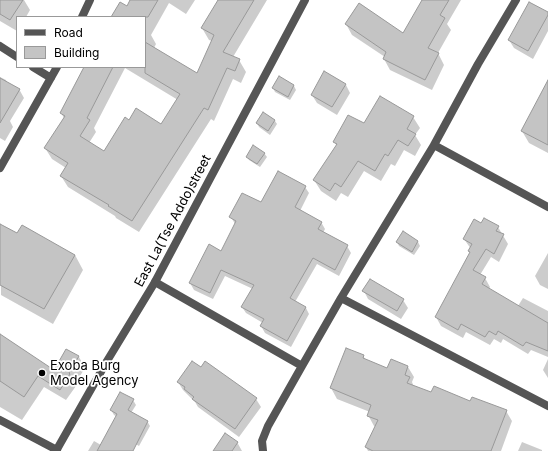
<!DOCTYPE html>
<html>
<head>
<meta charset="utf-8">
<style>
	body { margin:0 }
	#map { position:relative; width:548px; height:451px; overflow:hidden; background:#fff; font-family:Inter,sans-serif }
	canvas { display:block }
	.legend { position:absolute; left:16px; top:16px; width:130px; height:52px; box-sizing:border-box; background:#fff; border:1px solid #999; margin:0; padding:5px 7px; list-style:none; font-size:12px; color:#000 }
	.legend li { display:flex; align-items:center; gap:8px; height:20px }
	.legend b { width:20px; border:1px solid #999 }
</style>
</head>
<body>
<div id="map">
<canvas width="548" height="451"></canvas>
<ul class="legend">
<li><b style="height:5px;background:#555"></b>Road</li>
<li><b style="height:11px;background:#c4c4c4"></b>Building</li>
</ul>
</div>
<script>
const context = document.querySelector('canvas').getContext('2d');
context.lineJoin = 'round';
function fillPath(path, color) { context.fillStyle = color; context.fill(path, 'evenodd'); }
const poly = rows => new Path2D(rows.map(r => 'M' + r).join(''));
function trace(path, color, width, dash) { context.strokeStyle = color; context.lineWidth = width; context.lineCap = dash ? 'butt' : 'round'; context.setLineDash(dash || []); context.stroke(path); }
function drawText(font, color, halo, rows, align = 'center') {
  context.font = font + ' Inter,sans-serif'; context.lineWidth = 3.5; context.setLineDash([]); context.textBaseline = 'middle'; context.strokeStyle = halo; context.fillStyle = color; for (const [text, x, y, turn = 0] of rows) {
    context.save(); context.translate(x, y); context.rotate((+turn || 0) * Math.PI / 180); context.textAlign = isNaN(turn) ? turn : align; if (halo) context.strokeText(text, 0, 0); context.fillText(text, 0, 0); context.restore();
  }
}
fillPath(poly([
	[0,0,24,0,30,10,26,17,17,17,17,31,0,21],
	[131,0,195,0,186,14,169,3,151,35,156,44,154,48,197,75,212,41,209,40,202,28,219,0,267,0,233,57,239,60,246,72,241,83,233,79,214,121,211,119,139,232,116,218,115,216,68,187,61,176,66,168,52,159,45,148,64,118,61,113,85,67,145,67,145,17,113,17,127,7],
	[125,68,178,100,162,125,130,121,105,152,89,143,96,132,94,128],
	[424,0,461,0,447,24,451,30,438,53,444,65,432,90,390,70,384,59,385,57,352,35,346,24,403,34],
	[548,14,548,31,533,59,514,48,509,40],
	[0,77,6,80,7,83,19,89,24,98,10,121,13,127,5,141,0,138],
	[279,78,294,86,296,90,290,100,275,92,273,88],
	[548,81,548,153,529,143,522,131],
	[346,85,350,93,337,115,317,103,312,95],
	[413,117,420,128,415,135,421,145,415,156,404,150,395,166,391,164,381,181,364,171,348,197,341,193,336,201,321,191,314,180,337,146,334,142,364,124],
	[275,121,277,124,270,135,259,127,257,123],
	[264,153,267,157,260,167,249,160,247,157],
	[305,187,309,193,300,211,321,222,325,229,323,233,347,246,351,253,339,276,317,264,295,302,306,308,309,314,291,347,265,333,261,326,263,323,246,313,242,307,253,289,225,276,213,299,194,290,190,283,222,252,235,224,231,217],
	[482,224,498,227,508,244,499,262,491,257,480,275,485,278,490,287,489,289,518,306,523,298,548,311,548,357,531,350,528,354,503,339,501,343,494,339,490,345,466,332,463,338,441,326,436,317,470,253,469,251,471,249,464,239],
	[0,233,18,235,75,255,83,270,53,324,1,295],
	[403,233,418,242,420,246,414,255,399,246,397,242],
	[548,253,548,289,540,285,535,276],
	[364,291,403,300,408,308,401,319,368,299],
	[0,341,55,372,67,350,79,357,85,368,75,384,76,386,66,400,44,387,22,420,0,407],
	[346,350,363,356,366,360,388,369,408,367,414,377,412,382,414,387,432,394,506,411,512,421,501,451,368,451,366,447,376,427,374,426,368,415,370,412,337,399,331,388],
	[548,359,548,378,543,370],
	[205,363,256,399,261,407,239,437,198,407,195,402,183,390,178,382,201,369],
	[133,400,136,405,131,413,147,421,150,426,139,446,127,439,120,451,88,451,94,441,101,445,117,417,114,415,111,410],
	[237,442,242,451,215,451],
	[522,442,542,450,542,451,518,451]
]), '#0003');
const building = poly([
	[0,0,23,0,10,20,0,14,0,0],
	[130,0,158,0,148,17,111,17,120,2,127,6,130,0],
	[218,0,254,0,223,52,240,59,235,71,227,68,208,110,204,108,132,221,108,206,109,205,60,176,68,163,44,148,65,116,60,113,84,67,113,67,87,118,90,120,80,136,104,151,125,117,129,120,136,108,161,124,180,94,145,73,145,42,197,73,214,35,201,28,218,0],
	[422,0,449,0,440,15,445,18,428,48,439,53,425,80,383,59,386,52,345,24,359,3,403,33,422,0],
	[529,2,548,12,548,15,528,51,508,40,529,2],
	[324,71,346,84,332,107,311,95,324,71],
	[279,76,294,85,288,97,272,88,279,76],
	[0,78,20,89,0,123,0,78],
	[548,80,548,145,521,131,548,80],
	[380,96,414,116,407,129,416,134,408,146,398,140,388,156,385,154,375,171,358,161,341,187,335,183,330,191,313,180,337,144,333,142,348,115,364,123,380,96],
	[263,112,275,120,268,131,256,123,263,112],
	[253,145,265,153,257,164,246,157,253,145],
	[278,171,306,186,295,207,322,222,318,229,348,245,335,270,313,258,290,298,306,307,287,341,260,326,264,319,241,307,254,285,221,270,210,293,189,283,209,244,221,251,236,221,229,217,242,193,261,202,278,171],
	[484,218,499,226,496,231,504,234,494,254,486,249,473,270,486,277,482,284,548,323,548,351,526,342,523,346,498,331,496,335,489,331,485,337,461,324,458,330,435,317,470,252,468,251,472,244,463,239,474,219,481,223,484,218],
	[0,224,17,233,22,225,75,255,44,309,0,285,0,224],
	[403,231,418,241,412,252,396,242,403,231],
	[370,279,404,299,397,311,362,291,370,279],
	[0,334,54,370,66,349,79,356,69,373,70,374,60,390,38,376,24,397,0,381,0,334],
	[346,348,364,355,363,358,387,368,391,359,408,366,405,375,410,377,407,383,431,392,434,386,470,401,472,397,507,410,491,451,373,451,365,447,378,420,367,416,371,405,330,388,346,348],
	[192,361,201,367,205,361,257,398,235,429,192,399,194,397,184,389,185,387,177,382,192,361],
	[120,392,134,399,128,410,148,421,133,451,97,451,117,414,110,410,120,392],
	[225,433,238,442,232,451,213,451,225,433]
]);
fillPath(building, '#c4c4c4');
trace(building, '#999', 1);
trace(poly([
	[82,17,90,0],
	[0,46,17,57],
	[33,67,51,78],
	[434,145,548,207],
	[0,168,57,67],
	[155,282,302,366,341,298,434,145,478,64,516,0],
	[341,298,548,406],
	[0,420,57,450],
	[263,451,262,441,268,426,302,366]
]), '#555', 8);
trace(poly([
	[56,451,107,361,155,282,305,0]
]), '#555', 8);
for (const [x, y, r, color] of [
	[42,373,4,"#000"]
]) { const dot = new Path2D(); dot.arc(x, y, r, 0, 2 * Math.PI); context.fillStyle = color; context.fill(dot); trace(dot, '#fff', 1.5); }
drawText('13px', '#000', '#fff', [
	["East La(Tse Addo)street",173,221,-62]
]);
drawText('13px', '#000', '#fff', [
	["Exoba Burg",50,366],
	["Model Agency",50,381]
], 'left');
</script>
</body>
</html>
